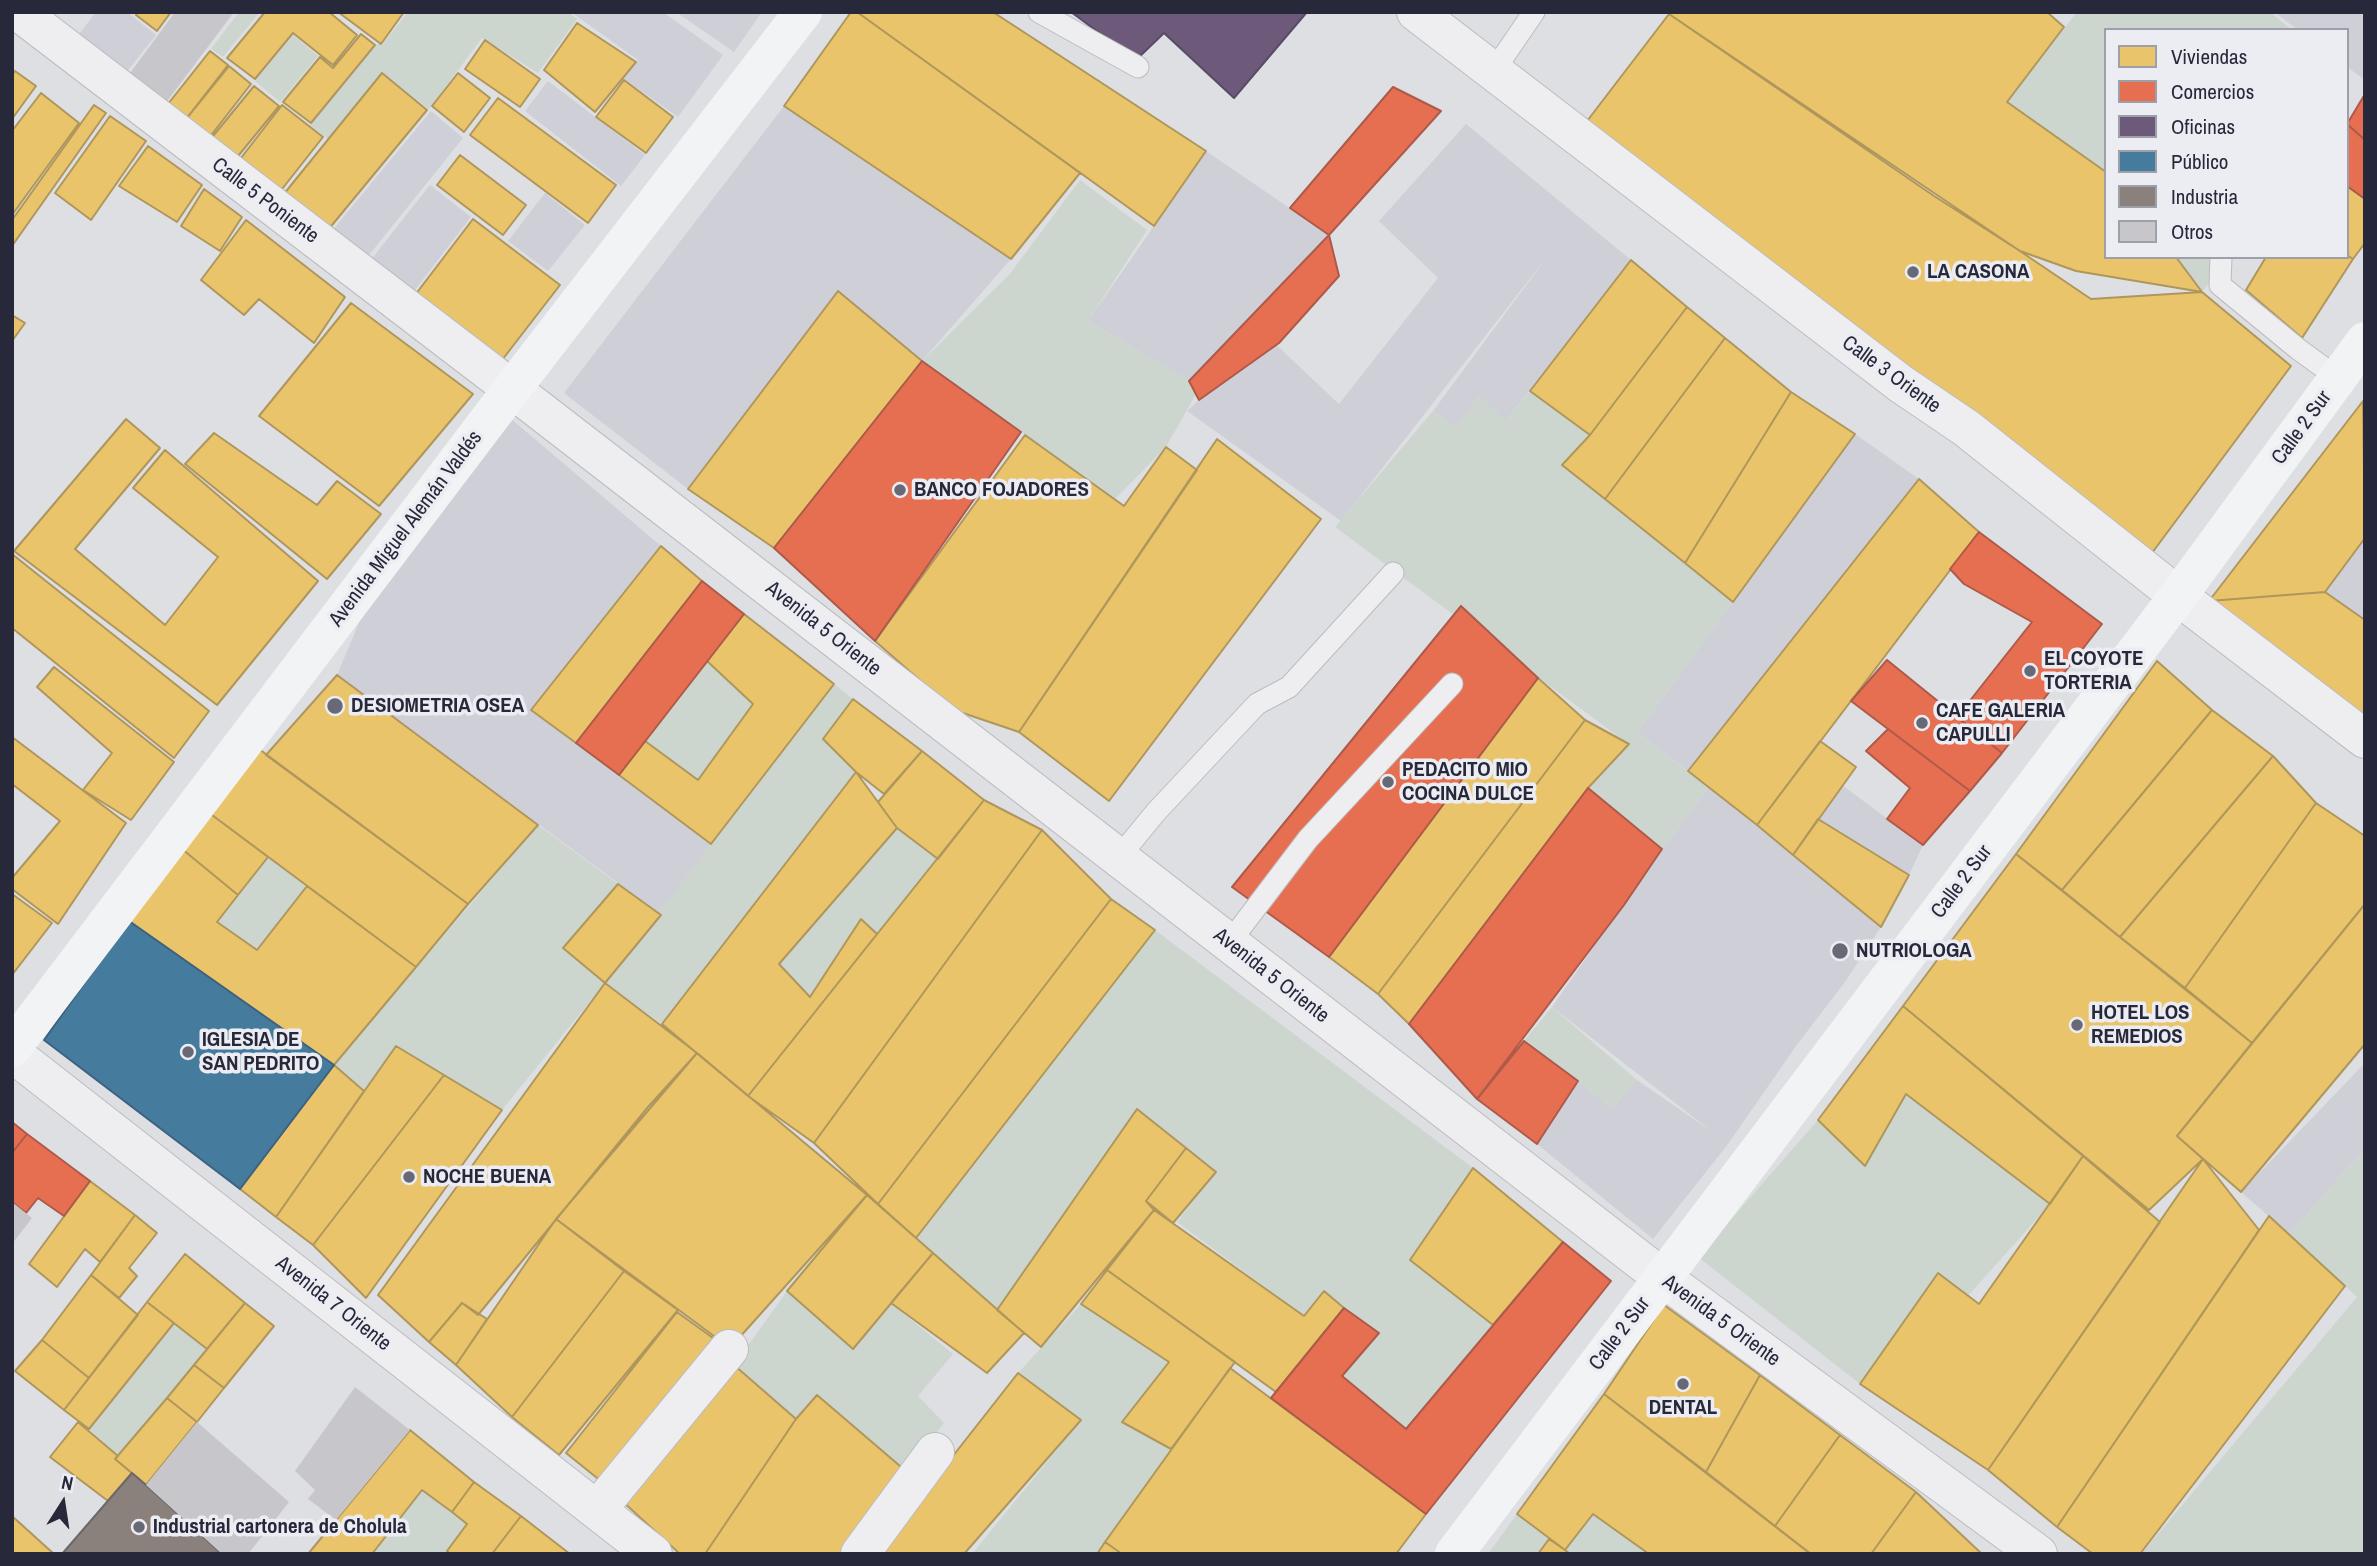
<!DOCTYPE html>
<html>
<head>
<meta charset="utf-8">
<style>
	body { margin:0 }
	#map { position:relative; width:2377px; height:1566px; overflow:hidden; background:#dedfe3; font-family:"Archivo Narrow",sans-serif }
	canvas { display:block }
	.frame { position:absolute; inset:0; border:14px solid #27293b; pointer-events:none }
	.legend { position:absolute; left:2104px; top:28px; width:245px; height:231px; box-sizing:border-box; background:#ecedf3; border:2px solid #9d9fa9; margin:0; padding:9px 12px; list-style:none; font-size:21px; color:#27293b }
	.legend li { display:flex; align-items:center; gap:14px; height:35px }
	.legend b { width:35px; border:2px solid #9d9fa9 }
	.north { position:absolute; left:28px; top:1468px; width:70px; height:70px; -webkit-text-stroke:5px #ecedf3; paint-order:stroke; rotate:12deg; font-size:19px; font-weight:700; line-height:28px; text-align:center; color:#27293b }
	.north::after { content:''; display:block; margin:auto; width:24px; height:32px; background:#27293b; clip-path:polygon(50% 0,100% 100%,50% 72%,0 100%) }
</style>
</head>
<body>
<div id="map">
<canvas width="2377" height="1566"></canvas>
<div class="frame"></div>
<ul class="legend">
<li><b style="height:19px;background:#e9c46a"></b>Viviendas</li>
<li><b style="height:19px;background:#e76f51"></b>Comercios</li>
<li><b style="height:19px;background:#6d597a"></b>Oficinas</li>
<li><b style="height:19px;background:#457b9d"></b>Público</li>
<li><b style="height:19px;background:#8a817c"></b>Industria</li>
<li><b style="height:19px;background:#c6c6cb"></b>Otros</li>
</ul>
<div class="north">N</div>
</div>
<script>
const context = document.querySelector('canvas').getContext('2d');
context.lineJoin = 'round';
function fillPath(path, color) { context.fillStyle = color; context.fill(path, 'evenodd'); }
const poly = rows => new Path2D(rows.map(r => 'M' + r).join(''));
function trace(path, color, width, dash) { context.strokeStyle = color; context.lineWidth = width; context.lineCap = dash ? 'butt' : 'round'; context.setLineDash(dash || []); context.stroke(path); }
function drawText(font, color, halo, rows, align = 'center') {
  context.font = font + ' "Archivo Narrow",sans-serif'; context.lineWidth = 7; context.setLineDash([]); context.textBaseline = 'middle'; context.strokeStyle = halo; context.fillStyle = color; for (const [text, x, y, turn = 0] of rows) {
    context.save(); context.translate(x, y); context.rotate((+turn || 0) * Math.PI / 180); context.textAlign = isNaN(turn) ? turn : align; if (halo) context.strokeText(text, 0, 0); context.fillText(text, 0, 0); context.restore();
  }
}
fillPath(poly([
	[96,12,127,12,156,35,121,79,73,42],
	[571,12,663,12,723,55,678,117,624,79,638,60],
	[676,12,762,12,734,52],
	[2274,12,2365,12,2365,80,2347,67,2347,30,2298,30],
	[548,81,645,155,621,186,525,111],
	[784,106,1011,259,922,361,845,302,688,489,564,393],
	[431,111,463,138,361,265,326,238],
	[1466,124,1631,260,1506,421,1457,428,1433,411,1550,253,1341,521,1187,411,1268,337,1339,404,1438,278,1379,221],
	[1206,151,1329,235,1189,381,1088,321],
	[430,185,471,217,408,299,366,266],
	[545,193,585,225,548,271,508,241],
	[510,418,661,546,531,710,711,844,661,915,337,675,372,592],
	[1855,434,1919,479,1688,771,1637,733],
	[2365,538,2365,620,2325,592],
	[1842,785,1923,845,1909,875,1818,819],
	[1709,787,1881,927,1845,982,1796,1046,1728,1144,1653,1239,1537,1144,1578,1081,1612,1108,1637,1080,1711,1131,1552,1007,1662,849],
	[2365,1063,2365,1149,2289,1234,2241,1192]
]), '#cfd0d7');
fillPath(poly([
	[239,12,260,12,223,57,211,49],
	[408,12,568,12,577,19,538,73,482,38,429,109,382,72,328,139,310,125,378,43,382,45],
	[2077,12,2270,12,2292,30,2106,30,2106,172,2007,102],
	[293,35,318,56,280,102,255,81],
	[1080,180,1147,230,1088,321,1200,387,1166,447,1115,499,922,361,1009,275],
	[2176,257,2230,257,2202,292],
	[1530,391,1590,435,1563,465,1733,602,1637,733,1709,787,1662,849,1588,788,1627,743,1335,527,1433,411,1457,427,1479,395,1506,421],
	[707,661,753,704,698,780,645,741],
	[834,684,890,728,662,1024,605,983,502,1110,396,1046,364,1091,334,1065,538,825,618,884,563,947,605,983],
	[897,828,938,859,877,934,861,920,810,997,779,964],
	[268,857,307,886,257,950,217,922],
	[1155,930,1473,1168,1410,1260,1493,1325,1406,1429,1342,1376,1378,1333,1324,1291,1304,1316,1177,1222,1216,1172,1141,1112,997,1310,916,1238],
	[1552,1007,1637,1080,1612,1108,1524,1041],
	[1906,1094,2050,1204,1968,1296,1938,1273,1860,1384,1698,1257,1818,1120],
	[2365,1149,2365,1554,2141,1554,2357,1297,2289,1234],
	[787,1291,853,1348,891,1303,953,1354,918,1396,944,1423,907,1472,817,1395,796,1419,734,1365],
	[1081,1304,1169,1362,1123,1422,1171,1449,1096,1554,972,1554,1081,1420,1018,1373],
	[174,1323,207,1349,118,1456,89,1429],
	[422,1490,467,1524,447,1551,450,1554,372,1554],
	[1517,1514,1549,1539,1538,1554,1488,1554],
	[1593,1514,1649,1554,1570,1554,1565,1550]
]), '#ccd6cf');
const homes = poly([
	[138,12,171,12,157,31,136,15,138,12],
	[265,12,329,12,357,35,333,65,293,33,255,79,227,58,265,12],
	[338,12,404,12,381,44,338,12],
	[851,12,857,12,1080,173,1011,259,784,106,851,12],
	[857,12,993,12,1206,151,1154,226,857,12],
	[1671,12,2047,12,2064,27,2007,102,2106,172,2106,257,2176,257,2202,292,2076,271,2020,251,1934,196,1669,14,1671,12],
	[1669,14,2091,299,2202,292,2291,366,2149,557,1584,125,1669,14],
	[577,23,636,62,595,112,544,70,577,23],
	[361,34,375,45,311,123,283,102,320,57,333,68,361,34],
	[485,40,540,79,520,107,465,69,485,40],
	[210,51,228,65,183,123,164,109,210,51],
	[229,66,251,84,209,138,186,119,229,66],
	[15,71,36,86,12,119,12,75,15,71],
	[382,73,427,110,323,236,279,200,382,73],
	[458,73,490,98,464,132,432,106,458,73],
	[624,80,673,117,646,153,596,117,624,80],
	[254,86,279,106,234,161,209,141,254,86],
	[41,93,79,123,12,215,12,131,41,93],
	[498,98,616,185,588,223,470,135,498,98],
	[94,105,106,113,12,246,12,220,94,105],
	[282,105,323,137,275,198,234,167,282,105],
	[110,116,146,141,91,220,55,193,110,116],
	[148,146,202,185,177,222,119,186,148,146],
	[460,155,526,205,503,235,437,185,460,155],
	[2347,186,2365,199,2365,243,2353,259,2347,255,2347,186],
	[204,189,242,217,220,251,181,226,204,189],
	[473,219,560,285,499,364,412,299,473,219],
	[246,220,345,297,314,343,259,299,244,315,201,280,246,220],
	[2347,255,2353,259,2302,338,2246,290,2266,257,2347,257,2347,255],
	[1631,260,1687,307,1590,435,1530,391,1631,260],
	[838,291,922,361,774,548,688,489,838,291],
	[351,303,473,394,379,506,259,416,351,303],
	[1687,307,1725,338,1605,499,1562,465,1590,435,1687,307],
	[12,315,25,323,12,341,12,315],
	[1725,338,1791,392,1685,563,1605,499,1725,338],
	[1791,392,1855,434,1733,602,1685,563,1791,392],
	[2363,401,2365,538,2325,592,2209,601,2363,401],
	[126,419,160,448,75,549,165,625,218,557,133,488,165,450,318,581,217,705,14,551,126,419],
	[214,433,317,505,337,481,381,514,327,579,185,464,214,433],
	[1025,435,1124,506,1166,447,1197,470,1019,732,954,710,875,641,1025,435],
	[1217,439,1321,519,1109,801,1019,732,1217,439],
	[1919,479,1979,532,1757,825,1688,771,1919,479],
	[661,546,702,581,576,743,531,710,661,546],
	[12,554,209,711,174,758,12,628,12,554],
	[2325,592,2365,620,2365,727,2209,601,2325,592],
	[744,614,834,684,711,844,619,775,645,741,698,780,753,704,707,661,744,614],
	[2157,661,2212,710,2062,890,2016,854,2157,661],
	[54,667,174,762,131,820,83,790,112,753,37,687,54,667],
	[337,675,538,825,468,904,266,755,337,675],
	[1538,678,1585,720,1378,994,1329,957,1538,678],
	[853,699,922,751,884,794,856,772,823,739,853,699],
	[2212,710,2273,756,2120,937,2062,890,2212,710],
	[1585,720,1629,744,1588,788,1409,1024,1378,994,1585,720],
	[12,737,126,823,58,924,12,889,12,878,60,821,12,784,12,737],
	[1820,741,1856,767,1793,855,1757,825,1820,741],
	[255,746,468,904,416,967,208,812,255,746],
	[922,751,984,800,938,859,897,828,878,802,922,751],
	[2273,756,2316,803,2185,988,2120,937,2273,756],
	[856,772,897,828,779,964,810,997,861,919,877,934,748,1096,662,1024,856,772],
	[984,800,1042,830,814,1143,748,1096,984,800],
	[2316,803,2365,836,2365,904,2252,1043,2185,988,2316,803],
	[208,812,268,857,238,895,182,849,208,812],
	[1818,819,1909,875,1881,927,1793,855,1818,819],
	[1042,830,1111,899,878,1204,814,1143,1042,830],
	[182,849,238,895,217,922,257,950,307,886,416,967,334,1065,129,921,182,849],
	[2016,854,2252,1043,2177,1136,2203,1159,2149,1210,1903,1006,2016,854],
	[618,884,661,915,605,983,563,948,618,884],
	[12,894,52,923,12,975,12,894],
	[1111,899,1155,930,916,1238,878,1204,1111,899],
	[2365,904,2365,1044,2241,1192,2177,1136,2365,904],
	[605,983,697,1053,648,1107,478,1315,462,1303,429,1342,378,1295,605,983],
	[1903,1006,2083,1156,2050,1204,1906,1094,1865,1166,1818,1120,1903,1006],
	[396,1046,444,1075,313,1245,276,1217,396,1046],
	[697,1053,867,1195,730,1348,556,1219,697,1053],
	[334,1065,364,1091,276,1217,240,1189,334,1065],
	[444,1075,502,1110,366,1298,313,1245,444,1075],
	[1137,1109,1186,1148,1146,1201,1154,1210,1041,1347,997,1310,1137,1109],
	[1186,1148,1216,1172,1173,1223,1146,1201,1186,1148],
	[2083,1156,2160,1222,1988,1470,1860,1384,1938,1273,1979,1304,2083,1156],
	[2203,1159,2259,1230,2057,1527,1988,1470,2203,1159],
	[1473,1168,1563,1242,1493,1325,1410,1260,1473,1168],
	[90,1181,135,1215,100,1262,85,1249,57,1287,29,1264,90,1181],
	[867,1195,933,1253,853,1349,787,1291,867,1195],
	[1154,1210,1304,1316,1324,1291,1344,1308,1276,1392,1107,1270,1154,1210],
	[135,1215,157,1233,129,1268,137,1276,119,1298,91,1275,135,1215],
	[2269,1216,2345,1286,2140,1554,2093,1554,2057,1527,2269,1216],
	[556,1219,624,1271,512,1417,456,1365,556,1219],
	[933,1253,1024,1333,987,1373,891,1303,933,1253],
	[185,1254,245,1303,207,1349,147,1302,185,1254],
	[1107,1270,1235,1362,1171,1449,1122,1422,1169,1362,1081,1304,1107,1270],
	[624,1271,678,1310,559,1455,512,1417,624,1271],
	[91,1275,138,1315,89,1378,42,1340,91,1275],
	[147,1302,174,1323,89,1429,64,1410,147,1302],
	[245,1303,274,1326,224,1388,194,1365,245,1303],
	[462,1303,487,1319,456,1365,429,1342,462,1303],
	[1664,1305,1760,1375,1706,1472,1604,1394,1664,1305],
	[677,1312,724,1346,607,1486,566,1453,677,1312],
	[42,1340,89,1378,64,1410,15,1371,42,1340],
	[194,1365,224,1388,197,1422,167,1398,194,1365],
	[734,1365,796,1419,705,1554,680,1554,621,1500,734,1365],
	[1230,1368,1426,1514,1396,1554,1122,1554,1105,1542,1230,1368],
	[1018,1373,1081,1420,964,1554,876,1554,1018,1373],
	[1760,1375,1840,1435,1775,1526,1706,1472,1760,1375],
	[1604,1394,1808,1552,1807,1554,1649,1554,1593,1514,1565,1550,1517,1514,1604,1394],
	[817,1395,907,1472,843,1554,705,1554,796,1419,817,1395],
	[167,1398,197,1422,146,1485,115,1459,167,1398],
	[78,1422,118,1456,115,1459,132,1473,108,1501,50,1457,78,1422],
	[410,1430,474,1482,452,1512,422,1490,372,1554,308,1554,410,1430],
	[1840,1435,1916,1492,1871,1554,1811,1554,1775,1526,1840,1435],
	[474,1482,521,1516,492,1554,450,1554,447,1551,467,1524,452,1512,474,1482],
	[1916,1492,1982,1554,1871,1554,1916,1492],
	[12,1516,54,1554,12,1554,12,1516],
	[521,1516,570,1554,492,1554,521,1516],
	[1549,1539,1565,1550,1570,1554,1538,1554,1549,1539],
	[1105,1542,1122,1554,1097,1554,1105,1542]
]);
fillPath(homes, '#e9c46a');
trace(homes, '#af965c', 2);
const shops = poly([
	[1393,87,1441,111,1329,235,1290,208,1393,87],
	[2365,94,2365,140,2347,124,2365,94],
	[2347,124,2365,140,2365,199,2347,186,2347,124],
	[1329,235,1339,276,1279,343,1199,400,1189,381,1329,235],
	[922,361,1021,432,875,641,774,548,922,361],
	[1979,532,2102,624,2002,753,1957,717,2032,622,1964,584,1950,569,1979,532],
	[702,581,744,614,619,775,576,743,702,581],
	[1461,606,1538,678,1329,957,1232,887,1461,606],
	[1887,660,2002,753,1970,791,1851,701,1887,660],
	[1888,729,1970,791,1923,845,1887,819,1910,788,1866,751,1888,729],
	[1588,788,1662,849,1624,905,1477,1099,1409,1024,1588,788],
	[1524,1041,1578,1081,1537,1144,1477,1099,1524,1041],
	[12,1122,27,1134,12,1153,12,1122],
	[27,1134,90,1181,64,1216,38,1198,26,1213,12,1202,12,1153,27,1134],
	[1563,1242,1611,1281,1426,1514,1271,1398,1344,1308,1379,1333,1342,1376,1406,1429,1563,1242]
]);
fillPath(shops, '#e76f51');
trace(shops, '#ad5a4a', 2);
const offices = poly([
	[1071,12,1307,12,1234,98,1164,33,1136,60,1071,12]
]);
fillPath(offices, '#6d597a');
trace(offices, '#584b67', 2);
const public = poly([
	[129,921,334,1065,240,1189,44,1040,129,921]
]);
fillPath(public, '#457b9d');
trace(public, '#3c6280', 2);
const industry = poly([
	[132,1473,146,1485,222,1554,62,1554,132,1473]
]);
fillPath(industry, '#8a817c');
trace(industry, '#6c6768', 2);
fillPath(poly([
	[175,12,234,12,162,108,125,80],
	[12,1202,32,1218,12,1244],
	[355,1387,410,1430,336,1520,308,1499,315,1490,295,1471],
	[197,1422,289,1502,248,1554,222,1554,146,1485]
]), '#c6c6cb');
const service = poly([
	[1039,12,1138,67],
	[1493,72,1534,12],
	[2221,257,2220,285,2298,349,2338,378],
	[1119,857,1156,812,1257,704,1289,687,1393,573],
	[1229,943,1308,839,1452,684]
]);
const minor = poly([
	[19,12,512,389,1663,1278,2038,1554],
	[1416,12,1901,384,1966,428,2178,596,2365,739],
	[12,1053,653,1554],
	[597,1510,729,1349],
	[860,1554,935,1452]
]);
trace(service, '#bbbcc0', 23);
trace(minor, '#bbbcc0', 40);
trace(service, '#eeeef0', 21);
trace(minor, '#eeeef0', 38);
trace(poly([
	[12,1048,512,389,803,12],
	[1454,1554,2178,596,2365,341]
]), '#f2f3f4', 38);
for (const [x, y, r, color] of [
	[1913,272,7,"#676976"],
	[900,490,7,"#676976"],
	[2030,671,7,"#676976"],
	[335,706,9,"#676976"],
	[1922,723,7,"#676976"],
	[1388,782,7,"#676976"],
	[1840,951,9,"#676976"],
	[2077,1025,7,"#676976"],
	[188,1052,7,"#676976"],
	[409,1177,7,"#676976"],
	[1683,1384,7,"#676976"],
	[139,1527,7,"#676976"]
]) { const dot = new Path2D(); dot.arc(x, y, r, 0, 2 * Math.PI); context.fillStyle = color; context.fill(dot); trace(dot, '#ecedf3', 2.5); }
drawText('21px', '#27293b', '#ecedf3', [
	["Calle 5 Poniente",265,201,37],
	["Calle 3 Oriente",1891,375,36],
	["Calle 2 Sur",2302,428,-54],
	["Avenida Miguel Alemán Valdés",406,529,-53],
	["Avenida 5 Oriente",823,629,38],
	["Calle 2 Sur",1962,882,-53],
	["Avenida 5 Oriente",1271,976,38],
	["Avenida 7 Oriente",333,1304,38],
	["Avenida 5 Oriente",1721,1321,36],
	["Calle 2 Sur",1620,1334,-53]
]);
drawText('bold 21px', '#27293b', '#ecedf3', [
	["LA CASONA",1927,272],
	["BANCO FOJADORES",914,490],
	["EL COYOTE",2044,659],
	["TORTERIA",2044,683],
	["DESIOMETRIA OSEA",351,706],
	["CAFE GALERIA",1936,711],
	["CAPULLI",1936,735],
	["PEDACITO MIO",1402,770],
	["COCINA DULCE",1402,794],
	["NUTRIOLOGA",1856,951],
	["HOTEL LOS",2091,1013],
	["REMEDIOS",2091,1037],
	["IGLESIA DE",202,1040],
	["SAN PEDRITO",202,1064],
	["NOCHE BUENA",423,1177],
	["DENTAL",1683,1408,"center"],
	["Industrial cartonera de Cholula",153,1527]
], 'left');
</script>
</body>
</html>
